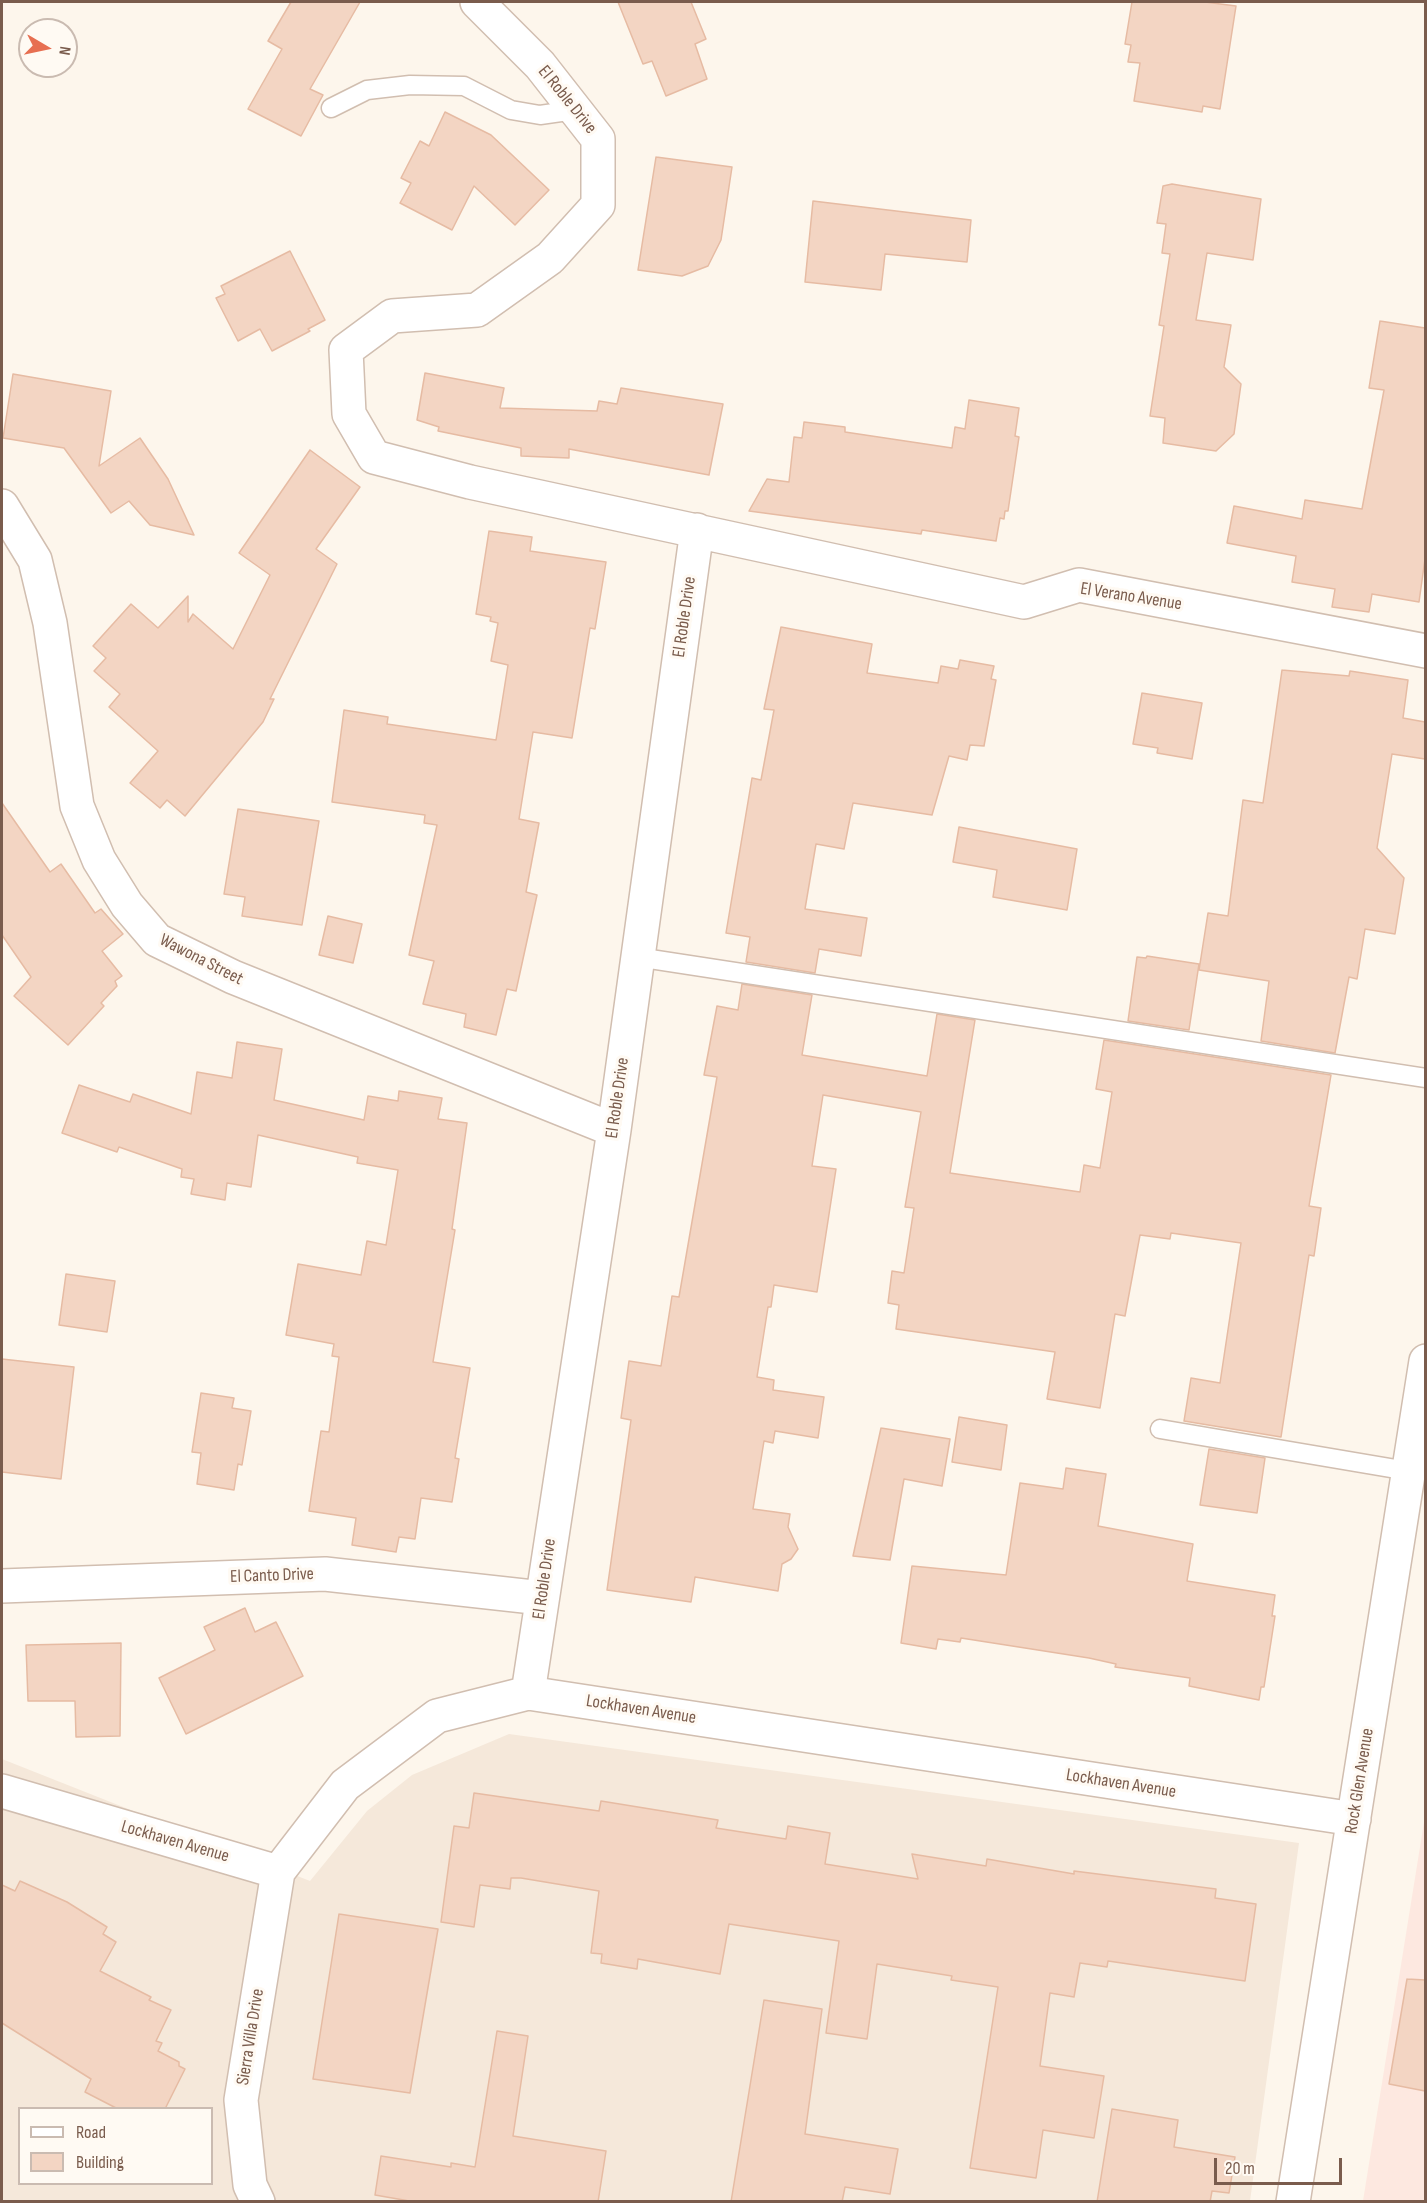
<!DOCTYPE html>
<html>
<head>
<meta charset="utf-8">
<style>
	body { margin:0 }
	#map { position:relative; width:1427px; height:2203px; overflow:hidden; background:#fdf6ec; font-family:"Sofia Sans Condensed",sans-serif }
	canvas { display:block }
	.frame { position:absolute; inset:0; border:3px solid #7a5c4d; pointer-events:none }
	.legend { position:absolute; left:18px; top:2107px; width:195px; height:78px; box-sizing:border-box; background:#fffaf3; border:2px solid #cabbb1; margin:0; padding:8px 10px; list-style:none; font-size:18px; color:#7a5c4d }
	.legend li { display:flex; align-items:center; gap:12px; height:30px }
	.legend b { width:30px; border:2px solid #cabbb1 }
	.north { position:absolute; left:18px; top:18px; width:60px; height:60px; box-sizing:border-box; background:#fffaf3; border:2px solid #cabbb1; border-radius:50%; rotate:99deg; font-size:16px; font-weight:700; line-height:24px; text-align:center; color:#7a5c4d }
	.north::after { content:''; display:block; margin:auto; width:21px; height:27px; background:#e76f51; clip-path:polygon(50% 0,100% 100%,50% 72%,0 100%) }
	.scale { position:absolute; left:1214px; top:2158px; width:128px; height:27px; box-sizing:border-box; border:3px solid #7a5c4d; border-top:0; padding-left:8px; font-size:18px; line-height:21px; white-space:nowrap; color:#7a5c4d; -webkit-text-stroke:4px #fffaf3; paint-order:stroke }
</style>
</head>
<body>
<div id="map">
<canvas width="1427" height="2203"></canvas>
<div class="frame"></div>
<ul class="legend">
<li><b style="height:8px;background:#fff"></b>Road</li>
<li><b style="height:16px;background:#f3d5c3"></b>Building</li>
</ul>
<div class="north">N</div>
<div class="scale">20 m</div>
</div>
<script>
const context = document.querySelector('canvas').getContext('2d');
context.lineJoin = 'round';
function fillPath(path, color) { context.fillStyle = color; context.fill(path, 'evenodd'); }
const poly = rows => new Path2D(rows.map(r => 'M' + r).join(''));
function trace(path, color, width, dash) { context.strokeStyle = color; context.lineWidth = width; context.lineCap = dash ? 'butt' : 'round'; context.setLineDash(dash || []); context.stroke(path); }
function drawText(font, color, halo, rows, align = 'center') {
  context.font = font + ' "Sofia Sans Condensed",sans-serif'; context.lineWidth = 6; context.setLineDash([]); context.textBaseline = 'middle'; context.strokeStyle = halo; context.fillStyle = color; for (const [text, x, y, turn = 0] of rows) {
    context.save(); context.translate(x, y); context.rotate((+turn || 0) * Math.PI / 180); context.textAlign = isNaN(turn) ? turn : align; if (halo) context.strokeText(text, 0, 0); context.fillText(text, 0, 0); context.restore();
  }
}
fillPath(poly([
	[509,1734,1299,1843,1250,2201,2,2201,2,1759,310,1881,367,1811,412,1775],
	[20,2108,212,2108,212,2184,20,2184]
]), '#f5e8da');
fillPath(poly([
	[1425,1816,1425,2201,1363,2201]
]), '#fde8e0');
const building = poly([
	[291,2,360,2,310,89,323,95,301,136,248,109,282,49,268,41,291,2],
	[618,2,691,2,706,39,695,44,707,79,666,96,652,61,643,64,618,2],
	[1132,2,1205,2,1236,6,1220,109,1203,106,1202,112,1134,101,1140,63,1128,62,1131,45,1125,44,1132,2],
	[445,112,491,135,549,190,515,225,474,186,452,230,400,203,411,183,401,178,420,141,429,146,445,112],
	[656,157,732,167,721,240,708,266,682,276,638,270,656,157],
	[1172,184,1261,199,1253,260,1207,253,1196,320,1231,325,1224,367,1241,384,1234,434,1216,451,1163,443,1165,418,1150,416,1164,326,1159,325,1170,254,1162,253,1166,224,1157,223,1163,186,1172,184],
	[813,201,971,220,967,262,885,254,881,290,805,282,813,201],
	[290,251,325,320,308,329,310,331,272,351,260,329,238,341,216,298,225,294,221,286,290,251],
	[1380,321,1425,328,1425,559,1419,602,1372,594,1369,612,1332,607,1335,589,1292,582,1296,556,1227,543,1234,506,1302,519,1305,500,1362,509,1384,390,1369,388,1380,321],
	[425,373,504,388,500,408,597,411,599,401,617,404,621,388,723,404,709,475,569,449,569,458,521,456,521,448,438,431,439,427,417,420,425,373],
	[13,374,111,391,99,466,140,438,168,479,194,535,150,525,129,501,111,513,64,448,3,438,13,374],
	[969,400,1019,408,1015,436,1019,437,1008,511,1005,511,1004,519,1000,518,996,541,922,530,921,534,749,511,767,479,789,482,794,437,802,438,804,422,845,427,845,432,952,448,955,427,965,429,969,400],
	[310,450,360,487,316,549,337,564,270,699,274,699,263,722,185,816,167,800,160,808,130,783,158,751,109,707,120,694,94,671,106,658,93,646,131,604,158,628,188,596,188,622,193,614,233,649,270,575,239,553,310,450],
	[489,531,532,537,530,551,606,562,595,629,590,628,572,738,533,732,519,819,539,823,526,892,537,895,516,991,507,989,496,1035,464,1027,466,1014,423,1004,434,961,409,955,437,825,424,823,425,815,332,802,344,710,388,717,387,724,496,740,508,665,491,661,498,623,490,621,491,617,476,614,489,531],
	[781,627,872,644,867,673,938,683,941,666,958,669,960,660,994,666,991,679,996,680,984,746,970,745,967,760,949,756,932,815,853,803,844,849,816,844,805,909,867,918,861,956,819,949,815,973,746,962,750,937,726,933,752,778,761,780,774,710,764,709,781,627],
	[1282,670,1349,676,1350,671,1408,680,1403,718,1425,722,1425,759,1392,754,1377,848,1404,878,1395,934,1365,929,1357,979,1349,977,1335,1053,1261,1041,1269,981,1199,970,1208,913,1228,916,1243,800,1263,803,1282,670],
	[1142,693,1202,703,1192,759,1157,753,1158,748,1133,744,1142,693],
	[2,803,50,872,61,864,95,913,101,909,123,934,102,951,122,976,115,981,117,986,101,1003,104,1006,68,1045,14,996,31,977,2,935,2,803],
	[238,809,319,821,302,925,242,916,245,897,224,894,238,809],
	[959,827,1077,849,1067,910,993,897,997,870,953,862,959,827],
	[328,916,362,924,353,963,319,955,328,916],
	[1147,956,1199,964,1189,1030,1128,1021,1137,957,1146,958,1147,956],
	[742,984,812,995,802,1055,927,1076,937,1014,975,1020,950,1173,1080,1192,1084,1165,1100,1168,1112,1092,1096,1089,1104,1040,1331,1075,1309,1206,1321,1208,1314,1256,1309,1255,1281,1437,1184,1421,1191,1378,1220,1383,1241,1243,1171,1233,1170,1239,1140,1235,1125,1316,1115,1314,1100,1408,1047,1399,1055,1352,896,1329,899,1305,888,1303,892,1271,904,1273,914,1208,905,1207,921,1112,823,1095,812,1166,836,1169,817,1292,774,1285,771,1307,768,1307,757,1377,774,1380,773,1390,824,1397,818,1438,775,1431,773,1443,764,1441,753,1509,790,1514,788,1527,798,1549,791,1559,782,1564,778,1591,695,1577,691,1602,607,1590,631,1420,621,1418,629,1361,661,1366,672,1296,679,1297,717,1077,704,1075,717,1006,738,1010,742,984],
	[237,1042,282,1049,274,1100,364,1120,368,1096,398,1101,399,1091,442,1098,438,1119,467,1123,452,1229,455,1230,433,1362,470,1368,455,1458,459,1459,452,1502,421,1498,415,1539,399,1537,396,1552,352,1545,356,1518,309,1511,321,1431,329,1432,339,1357,332,1356,334,1344,286,1335,298,1264,361,1275,367,1241,386,1245,398,1170,357,1163,358,1157,258,1135,251,1187,227,1183,225,1200,191,1194,194,1179,181,1177,182,1169,119,1147,117,1152,62,1133,79,1085,130,1102,133,1094,191,1114,197,1072,232,1078,237,1042],
	[66,1274,115,1281,107,1332,59,1325,66,1274],
	[2,1359,74,1367,61,1479,2,1472,2,1359],
	[201,1393,234,1398,232,1408,251,1411,242,1465,238,1464,234,1490,197,1484,201,1453,192,1452,201,1393],
	[959,1417,1007,1425,1001,1470,952,1462,959,1417],
	[881,1428,950,1439,942,1486,904,1479,890,1560,853,1556,881,1428],
	[1209,1449,1265,1458,1257,1513,1200,1505,1209,1449],
	[1066,1468,1106,1474,1098,1526,1193,1544,1187,1581,1275,1595,1272,1616,1275,1616,1264,1687,1261,1687,1259,1700,1189,1686,1190,1678,1115,1667,1116,1664,1089,1658,961,1638,960,1642,938,1639,936,1649,901,1643,912,1566,1006,1575,1020,1483,1063,1489,1066,1468],
	[245,1608,255,1632,276,1622,303,1676,186,1734,159,1678,215,1650,204,1627,245,1608],
	[121,1643,120,1736,76,1737,75,1701,28,1701,26,1645,121,1643],
	[474,1793,599,1811,601,1801,718,1820,716,1828,786,1839,788,1826,830,1833,825,1864,918,1879,912,1854,986,1866,987,1859,1074,1874,1074,1871,1216,1889,1215,1898,1256,1904,1245,1981,1108,1961,1107,1967,1080,1963,1074,1997,1050,1993,1040,2066,1104,2076,1094,2138,1043,2130,1036,2178,970,2168,998,1987,951,1980,952,1976,877,1964,867,2039,826,2033,839,1941,729,1924,720,1974,638,1959,637,1969,601,1963,602,1954,591,1953,599,1891,521,1878,511,1878,510,1889,480,1885,474,1927,441,1922,454,1826,469,1828,474,1793],
	[20,1881,67,1902,107,1927,103,1934,116,1942,100,1971,151,1997,149,2000,171,2010,156,2041,162,2043,158,2051,179,2062,179,2066,185,2069,165,2109,118,2109,85,2092,91,2079,2,2023,2,1885,15,1891,20,1881],
	[339,1914,438,1929,410,2093,313,2079,339,1914],
	[1407,1979,1425,1980,1425,2091,1389,2084,1407,1979],
	[764,2000,822,2009,805,2134,898,2149,890,2194,845,2187,842,2202,731,2202,764,2000],
	[497,2031,528,2036,513,2136,606,2151,598,2202,415,2202,375,2195,381,2156,451,2167,451,2163,475,2167,497,2031],
	[1112,2109,1178,2120,1174,2147,1235,2157,1229,2193,1212,2191,1210,2202,1097,2202,1112,2109]
]);
fillPath(building, '#f3d5c3');
trace(building, '#e6bba3', 1.5);
const lane = poly([
	[331,108,367,90,410,85,464,86,511,110,540,115,575,110],
	[637,957,1426,1078],
	[1160,1429,1408,1471]
]);
const street = poly([
	[477,2,540,65,598,139,598,205,550,258,477,310,392,316,346,350,349,414,374,457,470,482,1024,602,1079,585,1426,651],
	[2,506,35,560,50,623,77,806,99,860,127,905,157,940,233,977,614,1130],
	[2,1586,325,1574,542,1598],
	[528,1693,614,1130,697,530],
	[2,1791,278,1872],
	[258,2202,250,2185,241,2100,278,1872,345,1785,437,1716,528,1693,1354,1819],
	[1293,2202,1426,1361]
]);
trace(lane, '#d1beb0', 21);
trace(street, '#d1beb0', 36);
trace(lane, '#fff', 18);
trace(street, '#fff', 33);
drawText('18px', '#7a5c4d', '#fffaf3', [
	["El Roble Drive",567,100,51],
	["El Verano Avenue",1131,597,9],
	["El Roble Drive",685,617,-82],
	["Wawona Street",201,960,27],
	["El Roble Drive",618,1098,-82],
	["El Canto Drive",272,1576,-2],
	["El Roble Drive",545,1579,-82],
	["Lockhaven Avenue",641,1710,9],
	["Rock Glen Avenue",1360,1781,-81],
	["Lockhaven Avenue",1121,1784,9],
	["Lockhaven Avenue",175,1842,16],
	["Sierra Villa Drive",251,2037,-81]
]);
</script>
</body>
</html>
